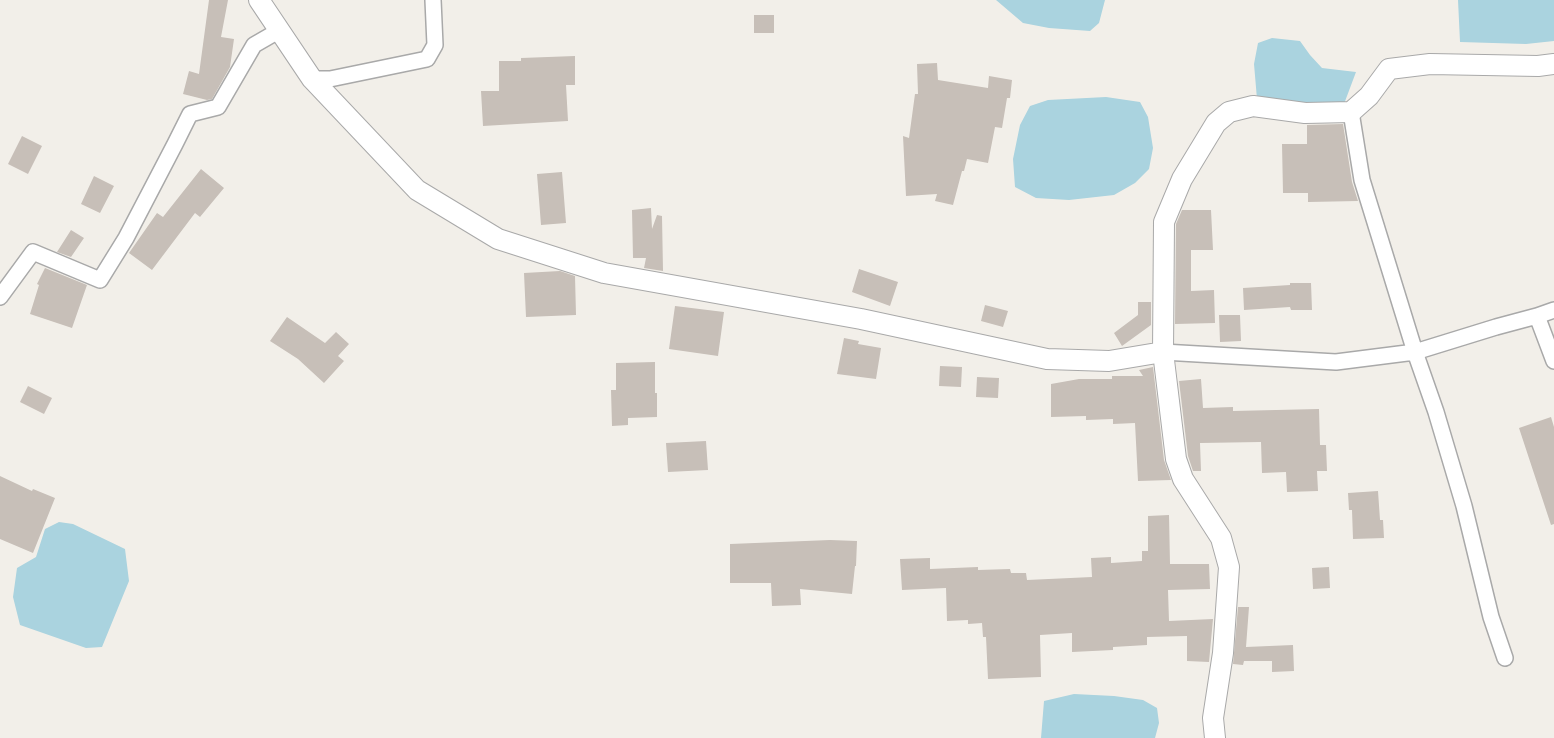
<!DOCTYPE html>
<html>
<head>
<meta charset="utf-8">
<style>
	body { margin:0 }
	canvas { display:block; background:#f2efe9 }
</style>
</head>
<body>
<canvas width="1554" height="738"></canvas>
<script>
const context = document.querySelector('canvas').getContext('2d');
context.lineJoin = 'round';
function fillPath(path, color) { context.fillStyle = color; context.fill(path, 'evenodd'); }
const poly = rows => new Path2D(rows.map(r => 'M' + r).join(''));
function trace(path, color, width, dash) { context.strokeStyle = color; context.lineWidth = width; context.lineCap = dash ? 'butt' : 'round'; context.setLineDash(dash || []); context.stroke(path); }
fillPath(poly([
	[996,0,1105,0,1099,23,1090,31,1049,28,1023,23],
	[1458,0,1554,0,1554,41,1526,44,1460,42],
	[1272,38,1300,41,1310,55,1322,68,1356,72,1344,104,1338,108,1257,99,1254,64,1258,43],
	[1106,97,1140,102,1148,117,1153,148,1149,169,1135,183,1114,195,1069,200,1036,198,1015,187,1013,159,1020,125,1030,106,1048,100],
	[59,522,73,524,125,549,129,581,102,647,86,648,20,625,13,597,17,568,36,557,45,529],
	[1074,694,1114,696,1143,700,1157,708,1159,723,1155,738,1041,738,1044,701]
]), '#aad3df');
fillPath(poly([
	[209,0,228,0,221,37,234,39,230,67,212,99,207,100,183,94,189,71,199,74],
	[754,15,774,15,774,33,754,33],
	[575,56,575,85,566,85,568,121,483,126,481,91,499,91,499,61,521,61,521,58],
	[937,63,938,80,988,88,989,76,1012,80,1010,98,1007,98,1002,128,995,127,988,163,967,159,964,171,962,171,953,205,935,201,937,194,906,196,903,136,909,138,915,94,918,94,917,64],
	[1343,124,1352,182,1358,201,1308,202,1308,193,1283,193,1282,144,1307,144,1307,125],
	[22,136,42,146,28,174,8,164],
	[201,169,224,188,200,217,195,213,152,270,129,253,157,213,163,217],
	[562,172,566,223,541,225,537,174],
	[94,176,114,186,100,213,81,204],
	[651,208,652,229,657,215,662,216,663,271,644,268,646,258,633,258,632,210],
	[1182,210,1211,210,1213,250,1191,250,1191,291,1214,290,1215,323,1175,324,1176,224],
	[71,230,84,238,71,257,57,252],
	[45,268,87,285,72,328,30,314,39,285,37,284],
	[859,269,898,282,890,306,852,292],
	[560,271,575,276,576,315,526,317,524,273],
	[1290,283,1311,283,1312,310,1291,310,1290,307,1244,310,1243,288,1290,285],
	[1138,302,1151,302,1151,325,1122,346,1114,333,1138,315],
	[985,305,1008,311,1003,327,981,321],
	[675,306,724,312,718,356,669,349],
	[1219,315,1240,315,1241,341,1220,342],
	[287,317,325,343,336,332,349,344,338,356,344,361,324,383,298,359,270,341],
	[844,338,859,341,858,344,881,348,876,379,837,374],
	[655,362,655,393,657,393,657,417,628,418,628,425,612,426,611,390,616,390,616,363],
	[940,366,962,367,961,387,939,386],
	[1153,367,1164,460,1171,480,1138,481,1135,423,1113,424,1113,419,1086,420,1086,416,1051,417,1051,384,1079,379,1112,379,1112,376,1143,376,1139,370],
	[977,377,999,378,998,398,976,397],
	[1201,379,1203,408,1233,407,1233,411,1319,409,1320,445,1326,445,1327,471,1317,471,1318,491,1287,492,1286,472,1262,473,1261,442,1200,443,1201,471,1193,471,1188,456,1179,381],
	[28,386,52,398,44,414,20,402],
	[1551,417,1554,427,1554,524,1551,525,1519,428],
	[706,441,708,470,668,472,666,443],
	[0,476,32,491,33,489,55,498,33,553,0,539],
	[1378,491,1380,520,1383,520,1384,538,1353,539,1352,510,1349,510,1348,493],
	[1169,515,1170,564,1209,564,1210,589,1168,590,1169,621,1213,619,1209,662,1187,661,1187,636,1147,637,1147,645,1113,647,1113,650,1072,652,1072,633,1040,635,1041,677,988,679,986,637,983,637,982,623,968,624,968,620,947,621,946,588,902,590,900,559,930,558,930,569,978,567,978,570,1010,569,1011,573,1026,573,1027,580,1092,577,1091,558,1111,557,1111,563,1142,561,1142,551,1148,551,1148,516],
	[830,540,857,541,856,566,855,566,852,594,800,589,801,605,772,606,771,583,730,583,730,544],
	[1329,567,1330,588,1313,589,1312,568],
	[1238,607,1249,607,1246,647,1293,645,1294,671,1272,672,1272,661,1244,661,1243,665,1233,664]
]), '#c7bfb8');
const minor = poly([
	[312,79,330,79,427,59,435,45,433,0],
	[1351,112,1362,180,1415,352,1436,412,1464,506,1491,617,1505,658],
	[0,297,33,252,100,280,126,238,175,144,190,114,218,107,254,45,280,30],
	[1537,316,1554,310],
	[1163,352,1336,362,1415,352,1496,327,1537,316,1554,361]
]);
const tertiary = poly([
	[259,0,312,79,417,190,498,239,604,273,861,319,1047,359,1109,361,1163,352],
	[1215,738,1213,718,1223,653,1229,567,1221,538,1183,479,1176,459,1163,352,1164,222,1182,179,1216,123,1229,112,1253,106,1305,113,1351,112,1369,96,1389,69,1430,64,1538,66,1554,64]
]);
trace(minor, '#a9a9a9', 18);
trace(tertiary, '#a9a9a9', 22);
trace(minor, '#fff', 15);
trace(tertiary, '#fff', 20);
</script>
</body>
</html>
